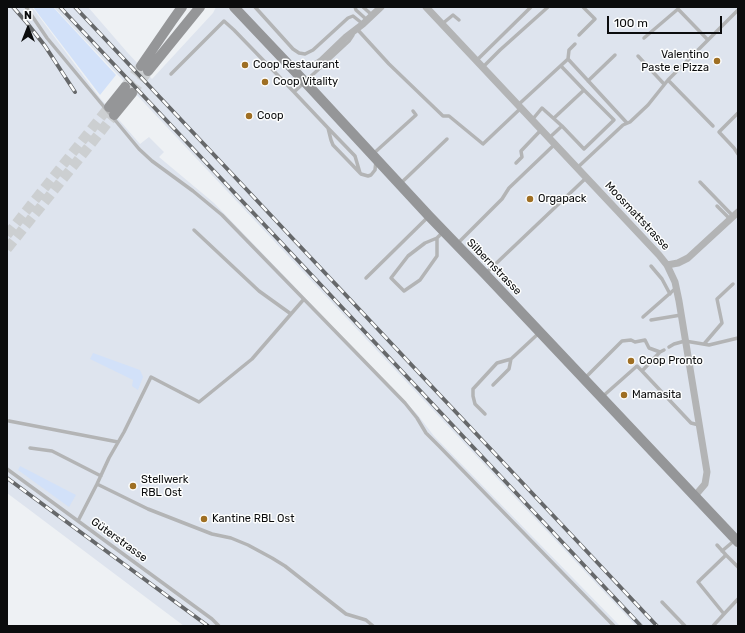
<!DOCTYPE html>
<html>
<head>
<meta charset="utf-8">
<style>
	body { margin:0 }
	#map { position:relative; width:745px; height:633px; overflow:hidden; background:#eef1f4; font-family:Rubik,sans-serif }
	canvas { display:block }
	.frame { position:absolute; inset:0; border:8px solid #0b0c0d; pointer-events:none }
	.north { position:absolute; left:8px; top:8px; width:40px; height:40px; -webkit-text-stroke:3px #fdfefe; paint-order:stroke; rotate:0deg; font-size:11px; font-weight:700; line-height:16px; text-align:center; color:#0b0c0d }
	.north::after { content:''; display:block; margin:auto; width:14px; height:18px; background:#0b0c0d; clip-path:polygon(50% 0,100% 100%,50% 72%,0 100%) }
	.scale { position:absolute; left:607px; top:16px; width:115px; height:18px; box-sizing:border-box; border:2px solid #0b0c0d; border-top:0; padding-left:5px; font-size:12px; line-height:14px; white-space:nowrap; color:#0b0c0d; -webkit-text-stroke:3px #fdfefe; paint-order:stroke }
</style>
</head>
<body>
<div id="map">
<canvas width="745" height="633"></canvas>
<div class="frame"></div>
<div class="north">N</div>
<div class="scale">100 m</div>
</div>
<script>
const context = document.querySelector('canvas').getContext('2d');
context.lineJoin = 'round';
function fillPath(path, color) { context.fillStyle = color; context.fill(path, 'evenodd'); }
const poly = rows => new Path2D(rows.map(r => 'M' + r).join(''));
function trace(path, color, width, dash) { context.strokeStyle = color; context.lineWidth = width; context.lineCap = dash ? 'butt' : 'round'; context.setLineDash(dash || []); context.stroke(path); }
function drawText(font, color, halo, rows, align = 'center') {
  context.font = font + ' Rubik,sans-serif'; context.lineWidth = 3; context.setLineDash([]); context.textBaseline = 'middle'; context.strokeStyle = halo; context.fillStyle = color; for (const [text, x, y, turn = 0] of rows) {
    context.save(); context.translate(x, y); context.rotate((+turn || 0) * Math.PI / 180); context.textAlign = isNaN(turn) ? turn : align; if (halo) context.strokeText(text, 0, 0); context.fillText(text, 0, 0); context.restore();
  }
}
fillPath(poly([
	[7,7,32,7,100,98,140,144,149,137,164,152,159,157,214,203,417,414,434,436,620,626,184,626,7,493],
	[54,7,88,7,127,52,152,79,213,13,216,7,738,7,738,626,636,626]
]), '#dee4ee');
fillPath(poly([
	[33,7,53,7,116,75,100,95],
	[93,353,140,370,143,377,138,390,132,386,133,380,90,359],
	[20,466,76,495,69,507,18,470]
]), '#d2e1f9');
trace(poly([
	[125,87,141,66],
	[132,93,148,71],
	[7,235,109,107],
	[7,249,114,115]
]), '#cccfd1', 10, [10, 5]);
trace(poly([
	[26,7,47,38,139,149,152,161,193,191,222,215,405,403,417,418,426,433,439,446,614,626],
	[255,7,293,49,299,53,305,54,313,50,348,18,353,16,363,24],
	[355,7,356,10,367,20],
	[363,7,372,15],
	[442,24,453,15,459,20],
	[357,30,357,29,389,64,443,116,449,116,483,144,521,108],
	[353,35,349,41,294,92,328,128,331,140,333,145,361,174,368,176,371,175,375,170,376,161],
	[579,35,595,19,583,7],
	[644,38,678,9,708,40],
	[638,56,664,84],
	[568,59,569,50,575,44],
	[476,61,531,7],
	[561,66,584,90],
	[483,67,500,50,548,7],
	[171,74,224,21,234,30,294,92],
	[588,81,615,55],
	[518,105,568,59,627,123],
	[738,113,719,132,734,148,738,154],
	[532,120,542,108,562,126],
	[713,126,668,80,738,10],
	[328,128,355,156,360,173],
	[549,138,562,126,584,149,614,120,584,90,554,118],
	[373,154,416,115,413,111],
	[516,163,522,157,521,151,541,130],
	[577,168,623,125,630,122,648,105,668,80],
	[700,182,733,216],
	[401,183,447,139],
	[717,206,730,219],
	[194,230,259,291,291,314],
	[437,238,425,243,408,256,391,278,404,291,420,280,437,256,437,238,443,232],
	[458,243,502,199,509,188,555,144],
	[651,266,662,279,670,294],
	[486,273,586,178],
	[366,278,428,217],
	[643,317,676,288],
	[651,320,681,315],
	[704,344,722,323,717,299,733,284],
	[669,347,674,344,685,341,709,345,738,338],
	[642,371,691,423,699,425],
	[585,378,622,341,631,340,635,342,645,340,649,348,660,352],
	[493,385,509,369,511,359,539,333],
	[602,397,637,366,642,371,660,352,664,350],
	[485,414,475,404,473,396,473,389,497,363,511,359],
	[9,421,118,442],
	[30,448,52,451,101,476],
	[7,469,212,619,219,626],
	[97,484,109,458,124,432,151,377,199,402,252,359,304,299],
	[78,521,97,484,148,509,212,534,231,538,248,545,272,558,285,566,346,614,366,620,373,626],
	[717,545,726,555,698,582,724,614,738,599],
	[722,551,735,540],
	[726,555,738,567],
	[662,602,685,626],
	[713,626,724,614]
]), '#b3b4b5', 3.5);
trace(poly([
	[426,7,659,255,667,265,675,282,679,301,707,472,705,484,694,497],
	[290,66,315,65,321,61,346,37,363,24,381,7],
	[667,265,678,263,688,258,738,212]
]), '#b3b4b5', 7);
trace(poly([
	[234,7,305,82,429,216,485,274,738,542],
	[141,66,172,21,182,7],
	[148,71,200,7],
	[109,107,125,87],
	[114,115,132,93]
]), '#959698', 10);
const rail = poly([
	[13,7,27,23,45,46,75,92],
	[60,7,641,626],
	[75,7,657,626],
	[7,478,208,626]
]);
trace(rail, '#66686a', 4);
trace(rail, '#fdfefe', 2.5, [8]);
for (const [x, y, r, color] of [
	[717,61,4,"#9f6f23"],
	[245,65,4,"#9f6f23"],
	[265,82,4,"#9f6f23"],
	[249,116,4,"#9f6f23"],
	[530,199,4,"#9f6f23"],
	[631,361,4,"#9f6f23"],
	[624,395,4,"#9f6f23"],
	[133,486,4,"#9f6f23"],
	[204,519,4,"#9f6f23"]
]) { const dot = new Path2D(); dot.arc(x, y, r, 0, 2 * Math.PI); context.fillStyle = color; context.fill(dot); trace(dot, '#fdfefe', 1.5); }
drawText('11px', '#0b0c0d', '#fdfefe', [
	["Valentino",709,55,"right"],
	["Paste e Pizza",709,68,"right"],
	["Coop Restaurant",253,65],
	["Coop Vitality",273,82],
	["Coop",257,116],
	["Orgapack",538,199],
	["Coop Pronto",639,361],
	["Mamasita",632,395],
	["Stellwerk",141,480],
	["RBL Ost",141,493],
	["Kantine RBL Ost",212,519]
], 'left');
drawText('11px', '#0b0c0d', '#fdfefe', [
	["Moosmattstrasse",637,216,47],
	["Silbernstrasse",494,267,46],
	["Güterstrasse",119,540,36]
]);
</script>
</body>
</html>
